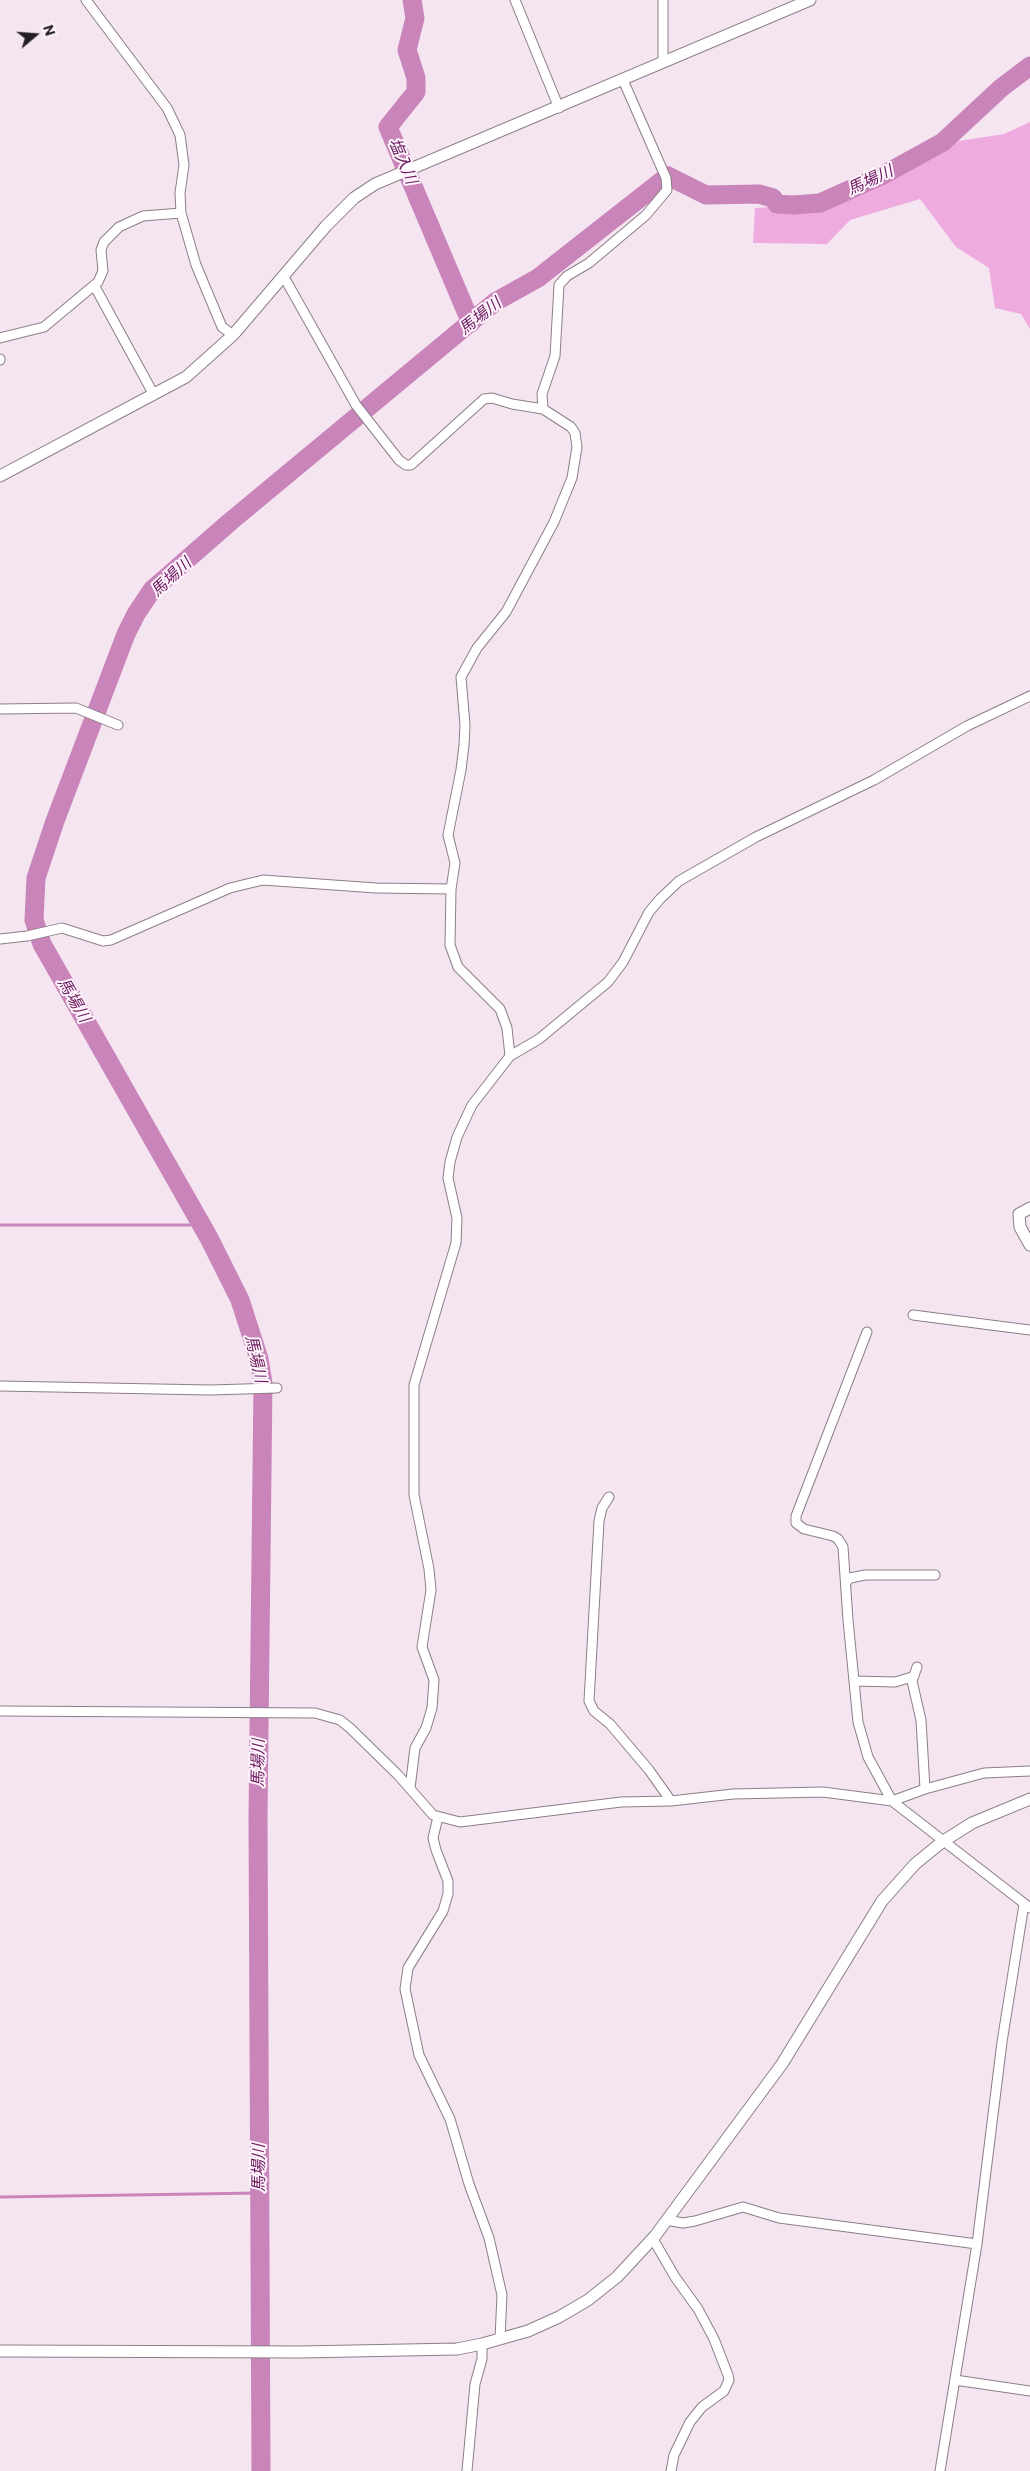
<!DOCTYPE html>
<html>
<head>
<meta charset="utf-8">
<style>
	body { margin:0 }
	#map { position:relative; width:1030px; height:2471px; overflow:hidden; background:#f5e5f1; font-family:Commissioner,sans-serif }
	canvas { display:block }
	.north { position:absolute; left:10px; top:10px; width:50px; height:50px; -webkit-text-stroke:4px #fef4fc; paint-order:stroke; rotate:72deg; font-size:14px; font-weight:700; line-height:20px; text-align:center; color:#241e22 }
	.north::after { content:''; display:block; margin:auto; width:18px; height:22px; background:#241e22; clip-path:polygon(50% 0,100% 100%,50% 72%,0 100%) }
</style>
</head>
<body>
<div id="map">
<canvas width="1030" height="2471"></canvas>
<div class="north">N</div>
</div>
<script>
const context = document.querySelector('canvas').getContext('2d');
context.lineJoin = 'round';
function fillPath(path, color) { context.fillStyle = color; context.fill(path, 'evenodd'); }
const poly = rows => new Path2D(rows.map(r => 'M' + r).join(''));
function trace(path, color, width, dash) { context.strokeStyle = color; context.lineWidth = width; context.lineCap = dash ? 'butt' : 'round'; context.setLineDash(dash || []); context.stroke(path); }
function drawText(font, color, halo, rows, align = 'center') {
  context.font = font + ' Commissioner,"Noto Sans JP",sans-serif'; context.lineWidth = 4; context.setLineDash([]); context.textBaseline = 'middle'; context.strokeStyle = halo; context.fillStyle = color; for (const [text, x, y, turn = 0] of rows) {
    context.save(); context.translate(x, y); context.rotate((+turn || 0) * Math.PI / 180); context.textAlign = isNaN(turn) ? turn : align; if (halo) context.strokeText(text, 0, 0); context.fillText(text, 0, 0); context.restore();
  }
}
fillPath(poly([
	[1030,122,1030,329,1021,314,995,308,989,268,956,247,920,199,850,220,827,244,753,243,755,208,829,203,905,171,959,141,1004,134]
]), '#eeabdf');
trace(poly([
	[0,1225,201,1225],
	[0,2197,259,2193]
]), '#c984ba', 3);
trace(poly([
	[412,0,415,18,407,50,416,78,416,92,388,127,471,323],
	[261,2471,258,1817,263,1383,259,1359,240,1300,209,1238,42,944,34,920,36,878,55,821,126,634,136,614,152,590,231,521,495,302,538,278,668,176,706,195,759,194,773,198,777,204,793,205,820,203,885,174,943,142,1001,88,1030,66]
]), '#c984ba', 19);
const minor = poly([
	[86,0,167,108,180,135,184,165,180,193,181,213,196,265,222,327,233,335],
	[515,0,559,108],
	[663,62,663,0],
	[284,277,356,405,399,460,406,465,411,465,484,399,492,398,512,404,543,409],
	[94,285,154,395],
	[0,338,44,327,98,282,103,271,101,250,104,242,119,227,143,216,181,213],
	[0,359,0,360],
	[0,709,76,708,118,725],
	[0,939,27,936,62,928,103,941,111,940,230,888,263,880,376,888,451,889],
	[510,1056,539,1039,608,982,623,962,649,912,660,899,679,881,756,837,874,780,967,726,1030,696],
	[913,1315,1030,1330],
	[867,1332,796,1516,796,1523,804,1529,833,1536,838,1539,843,1547,848,1620,858,1722,868,1757,892,1801,1030,1908],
	[0,1386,210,1390,277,1388],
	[609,1497,602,1508,599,1521,589,1701,594,1711,610,1724,649,1770,671,1801],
	[846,1582,850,1578,865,1575,935,1575],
	[917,1667,912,1681,921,1720,925,1789],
	[854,1681,895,1682,912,1677],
	[0,1711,315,1713,340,1720,350,1728,398,1775,433,1815,460,1822,621,1802,671,1801,733,1794,823,1792,892,1801,925,1789,984,1773,1030,1771],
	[410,1788,415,1748,426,1728,432,1708,434,1680,422,1647,431,1590,429,1569,414,1495,414,1385,456,1243,457,1218,448,1178,450,1162,457,1137,472,1105,510,1056,507,1028,500,1009,458,967,450,945,451,889,455,863,448,835,461,770,464,745,465,725,461,677,477,648,506,612,554,522,572,478,577,447,575,433,571,427,543,409,542,394,555,356,559,285,567,276,589,263,646,215,667,190,666,178,623,80],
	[438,1817,433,1838,436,1850,448,1881,448,1894,443,1911,408,1968,405,1989,419,2055,450,2119,469,2184,489,2238,502,2295,500,2339],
	[666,2220,683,2223,695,2221,743,2207,779,2218,977,2244],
	[653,2239,675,2277,698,2309,714,2339,728,2375,729,2380,724,2391,702,2407,690,2422,674,2455,671,2471],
	[955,2380,1030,2391],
	[467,2471,475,2384,482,2359,482,2344],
	[940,2471,977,2244,1002,2042,1024,1904]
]);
const tertiary = poly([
	[0,476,186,377,233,335,326,226,354,198,375,184,810,0],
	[1030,1208,1019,1214,1020,1227,1030,1245],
	[0,2351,301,2352,457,2349,482,2344,528,2331,559,2317,588,2300,617,2277,655,2236,782,2064,882,1901,915,1864,942,1842,972,1823,1030,1799]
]);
trace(minor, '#8c7e88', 11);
trace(tertiary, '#8c7e88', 13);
trace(minor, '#fff', 9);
trace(tertiary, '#fff', 11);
drawText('italic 16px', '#6b195e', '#fef4fc', [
	["塩入川",403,161,67],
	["馬場川",870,180,-25],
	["馬場川",480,316,-38],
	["馬場川",171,577,-43],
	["馬場川",74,1000,60],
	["馬場川",256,1359,77],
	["馬場川",258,1763,-89],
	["馬場川",259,2168,-90]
]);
</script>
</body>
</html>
